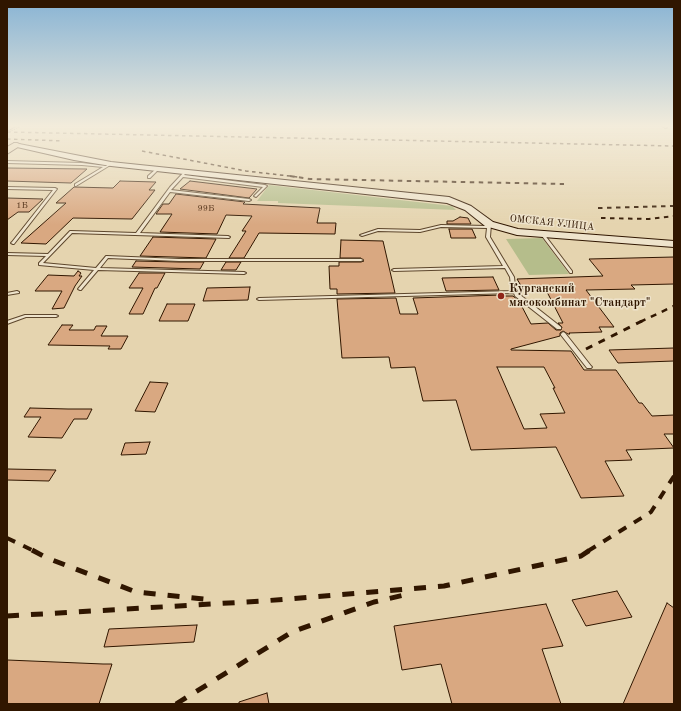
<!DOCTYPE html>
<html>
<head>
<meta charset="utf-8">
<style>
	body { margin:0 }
	#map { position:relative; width:681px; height:711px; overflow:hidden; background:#e5d4af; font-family:"Old Standard TT",serif }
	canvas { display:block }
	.frame { position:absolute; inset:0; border:8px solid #301600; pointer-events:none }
</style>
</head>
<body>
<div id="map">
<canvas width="681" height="711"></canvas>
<div class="frame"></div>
</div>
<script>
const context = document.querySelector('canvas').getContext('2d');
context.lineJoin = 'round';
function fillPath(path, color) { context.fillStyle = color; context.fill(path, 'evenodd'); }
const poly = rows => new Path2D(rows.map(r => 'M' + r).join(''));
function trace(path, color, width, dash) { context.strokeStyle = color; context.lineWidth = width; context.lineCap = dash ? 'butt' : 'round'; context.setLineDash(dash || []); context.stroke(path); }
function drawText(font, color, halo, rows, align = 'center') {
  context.font = font + ' "Old Standard TT",serif'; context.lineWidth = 3; context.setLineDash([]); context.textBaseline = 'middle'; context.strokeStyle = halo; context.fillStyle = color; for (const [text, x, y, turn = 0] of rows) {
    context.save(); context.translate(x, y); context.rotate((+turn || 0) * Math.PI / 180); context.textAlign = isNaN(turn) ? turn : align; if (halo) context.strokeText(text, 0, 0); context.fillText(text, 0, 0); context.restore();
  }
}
fillPath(poly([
	[269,185,452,206,456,210,278,203,278,201,257,201],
	[542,238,569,274,529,275,506,239]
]), '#b5bd8b');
const building = poly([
	[7,168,87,169,71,183,7,181,7,168],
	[120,181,156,182,149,190,155,190,132,219,73,218,46,244,21,243,66,203,56,203,74,187,113,188,120,181],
	[190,181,257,189,249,198,180,189,190,181],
	[176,194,245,202,243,204,320,208,317,223,336,223,335,234,259,233,244,258,229,258,246,231,242,231,252,216,226,215,217,234,160,232,172,214,156,214,163,204,169,204,176,194],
	[7,198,43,199,29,212,18,212,7,220,7,198],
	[460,217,468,218,471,224,447,224,447,221,453,221,460,217],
	[449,229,472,229,476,238,451,238,449,229],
	[153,237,216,239,206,258,140,256,153,237],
	[341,240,383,241,395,293,337,294,337,289,330,289,329,266,339,266,339,262,361,262,364,261,361,258,340,258,341,240],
	[674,257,674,284,631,285,635,289,586,290,614,327,599,327,602,332,569,333,570,334,568,334,563,331,560,333,560,336,511,349,511,350,571,351,584,370,616,370,639,403,642,403,652,416,674,415,674,434,664,434,674,448,626,450,632,460,605,461,624,496,581,498,556,447,471,450,456,400,423,401,415,367,391,368,389,357,342,358,337,299,396,298,400,314,418,314,413,298,501,295,502,296,513,296,519,301,531,324,548,323,556,330,561,330,562,327,558,323,563,323,545,288,523,289,517,279,603,276,589,259,674,257],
	[497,367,544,367,555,388,553,388,565,413,540,414,547,428,524,429,497,367],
	[136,261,179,262,204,262,200,269,132,267,136,261],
	[226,262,241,262,236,270,221,270,226,262],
	[78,271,81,273,79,276,82,276,75,286,64,308,52,309,62,291,35,291,48,275,74,276,78,271],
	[139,273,165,273,157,288,155,288,143,314,129,314,143,288,129,288,139,273],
	[493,277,499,290,446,291,442,278,493,277],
	[250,287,248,300,203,301,207,288,250,287],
	[167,304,195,304,188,321,159,321,167,304],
	[62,325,73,325,69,330,94,330,96,326,107,326,101,336,128,336,121,349,108,349,110,346,48,345,62,325],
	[674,348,674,361,618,363,609,350,674,348],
	[150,382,168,383,155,412,135,411,150,382],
	[30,408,68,409,92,409,87,419,74,419,62,438,28,437,41,417,24,417,30,408],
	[150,442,146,454,121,455,125,443,150,442],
	[7,469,56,470,49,481,7,480,7,469],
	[617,591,632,617,586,626,572,600,617,591],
	[667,603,674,608,674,704,623,704,667,603],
	[546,604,563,646,542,649,561,704,452,704,441,664,402,670,394,626,546,604],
	[197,625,194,642,104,647,109,629,197,625],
	[7,660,103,664,112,664,99,704,7,704,7,660],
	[267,693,269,704,239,704,239,702,267,693]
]);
fillPath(building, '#d9a881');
trace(building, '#301600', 1);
const lane = poly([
	[662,126,664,126,667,128,665,128,662,126],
	[7,161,82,163,106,166,110,163,112,164,76,186,75,186,75,184,103,167,82,165,7,163,7,161],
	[157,168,159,169,150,178,148,178,148,176,157,168],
	[184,172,186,173,184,175,265,185,267,186,256,197,254,196,263,187,183,177,171,190,249,199,251,200,249,201,170,192,140,233,228,236,230,237,229,238,72,233,43,263,96,268,106,256,107,256,179,259,361,259,363,260,361,261,179,261,108,258,100,268,244,272,246,273,244,274,98,270,81,290,80,290,78,289,94,270,39,265,39,263,46,256,7,255,7,253,48,254,70,231,71,231,136,233,170,187,184,172],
	[7,187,55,188,57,189,14,244,13,244,11,243,12,242,53,190,7,189,7,187],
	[488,223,491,224,490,237,514,277,515,286,519,294,561,327,561,329,557,329,515,296,514,293,259,300,257,299,259,298,513,291,511,286,510,277,505,268,394,271,392,270,394,269,503,266,486,237,487,228,441,227,420,232,378,231,362,236,360,235,378,229,420,230,441,225,487,226,488,223],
	[542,234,544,234,572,271,572,273,570,273,542,236,542,234],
	[17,291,19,292,19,293,7,295,7,293,17,291],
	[25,315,56,315,58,316,56,317,26,317,7,324,7,321,25,315],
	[563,332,565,333,591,366,592,367,591,368,587,368,561,335,561,334,563,332]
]);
const secondary = poly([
	[14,143,111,162,449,197,471,206,493,222,518,229,674,241,674,247,517,235,485,226,465,210,447,203,111,166,74,160,17,147,14,147,14,143]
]);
const primary = poly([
	[7,126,16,126,7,131,7,126],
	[14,143,17,143,21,145,7,154,7,147,14,143]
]);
trace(lane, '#5d462c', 2);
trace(secondary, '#301600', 2);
trace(primary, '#301600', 2);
fillPath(lane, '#eee3cb');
fillPath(secondary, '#eee3cb');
fillPath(primary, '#e5d4af');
trace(poly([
	[7,132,674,146],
	[7,139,63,141],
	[142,151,246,171,298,177]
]), '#301600', 1.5, [3.5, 3.5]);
trace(poly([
	[290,176,310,179,564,184],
	[598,208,674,206],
	[601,218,649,219,674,216]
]), '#301600', 2, [4.5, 4.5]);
trace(poly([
	[640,322,674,306]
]), '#301600', 2.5, [6, 6]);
trace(poly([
	[586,349,642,321]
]), '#301600', 3, [7, 7]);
trace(poly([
	[7,538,34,551],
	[588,551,651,512,674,476]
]), '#301600', 4, [9, 9]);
trace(poly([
	[32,550,47,558,136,592,214,600],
	[7,616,263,601,444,586,581,556,590,550],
	[176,704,292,632,374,602,413,593]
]), '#301600', 5, [12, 12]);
trace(poly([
	[7,133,21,126]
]), '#301600', 1, [1.5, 1]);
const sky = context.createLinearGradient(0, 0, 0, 225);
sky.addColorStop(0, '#89b4d4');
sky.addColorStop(0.56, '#f3ecdb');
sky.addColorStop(1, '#f3ecdb00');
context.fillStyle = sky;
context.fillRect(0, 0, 681, 225);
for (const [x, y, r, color] of [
	[501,296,4,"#8f2418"]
]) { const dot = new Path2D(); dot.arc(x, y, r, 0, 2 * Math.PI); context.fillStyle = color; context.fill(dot); trace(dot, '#eee3cb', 1.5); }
drawText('9px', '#5a3a20', null, [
	["1Б",22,206],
	["99Б",206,209]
]);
drawText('10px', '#301600', '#eee3cb', [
	["ОМСКАЯ УЛИЦА",552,223,6]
]);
drawText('bold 12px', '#301600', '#eee3cb', [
	["Курганский",509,289],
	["мясокомбинат \"Стандарт\"",509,303]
], 'left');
</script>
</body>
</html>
